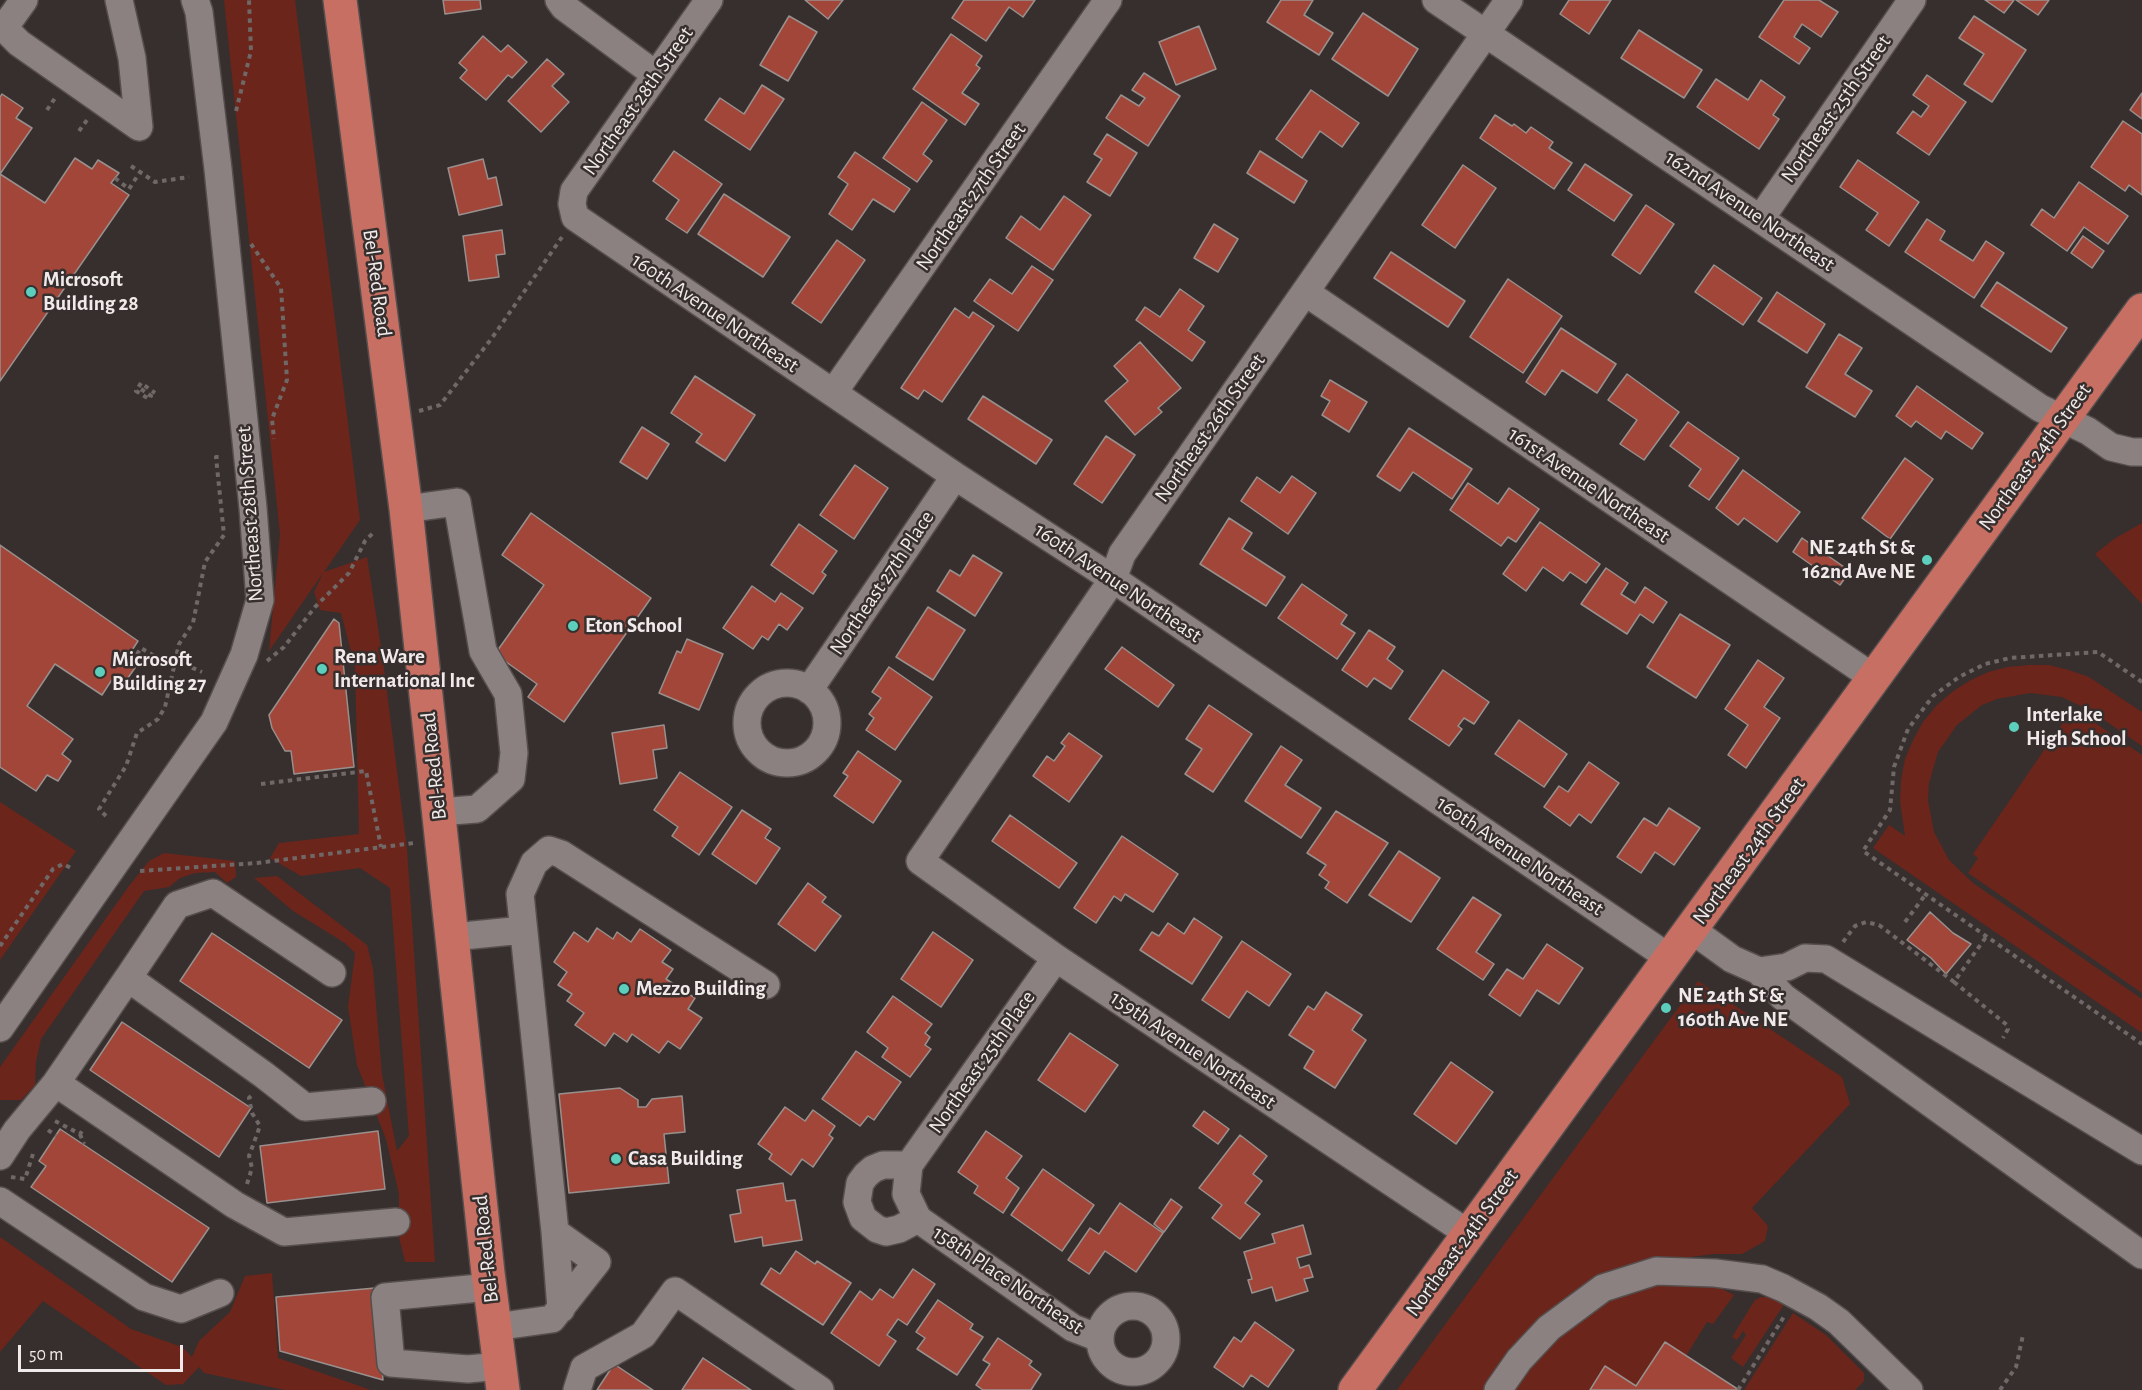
<!DOCTYPE html>
<html>
<head>
<meta charset="utf-8">
<style>
	body { margin:0 }
	#map { position:relative; width:2142px; height:1390px; overflow:hidden; background:#372f2e; font-family:"Alegreya Sans",sans-serif }
	canvas { display:block }
	.scale { position:absolute; left:18px; top:1345px; width:165px; height:27px; box-sizing:border-box; border:3px solid #f0ebea; border-top:0; padding-left:8px; font-size:18px; line-height:21px; white-space:nowrap; color:#f0ebea; -webkit-text-stroke:4px #372f2e; paint-order:stroke }
</style>
</head>
<body>
<div id="map">
<canvas width="2142" height="1390"></canvas>
<div class="scale">50 m</div>
</div>
<script>
const context = document.querySelector('canvas').getContext('2d');
context.lineJoin = 'round';
function fillPath(path, color) { context.fillStyle = color; context.fill(path, 'evenodd'); }
const poly = rows => new Path2D(rows.map(r => 'M' + r).join(''));
function trace(path, color, width, dash) { context.strokeStyle = color; context.lineWidth = width; context.lineCap = dash ? 'butt' : 'round'; context.setLineDash(dash || []); context.stroke(path); }
function drawText(font, color, halo, rows, align = 'center') {
  context.font = font + ' "Alegreya Sans",sans-serif'; context.lineWidth = 5; context.setLineDash([]); context.textBaseline = 'middle'; context.strokeStyle = halo; context.fillStyle = color; for (const [text, x, y, turn = 0] of rows) {
    context.save(); context.translate(x, y); context.rotate((+turn || 0) * Math.PI / 180); context.textAlign = isNaN(turn) ? turn : align; if (halo) context.strokeText(text, 0, 0); context.fillText(text, 0, 0); context.restore();
  }
}
fillPath(poly([
	[224,0,295,0,360,520,324,572,367,557,382,653,407,849,435,1262,405,1262,399,1237,399,1194,386,1139,357,1065,348,1007,355,953,345,943,293,911,254,878,277,876,367,945,373,969,382,1074,397,1151,409,1136,390,888,360,868,301,876,270,858,279,843,359,834,355,667,341,613,320,610,314,592,323,573,269,651,280,534],
	[2142,523,2142,604,2095,554,2114,539],
	[2029,665,2049,665,2069,670,2089,677,2142,712,2142,746,2091,711,2062,697,2030,693,1997,699,1982,705,1957,725,1938,752,1929,783,1928,800,1934,832,1949,860,1973,883,2142,999,2142,1033,1873,848,1889,825,1905,836,1900,801,1901,780,1905,759,1913,740,1923,722,1936,706,1952,692,1969,681,1988,672,2008,667],
	[2079,712,2142,755,2142,993,1968,873,1978,858,1973,854,2064,721,2070,725],
	[0,802,76,851,0,960],
	[164,853,235,861,236,877,227,883,215,872,195,873,180,878,169,887,144,891,41,1039,36,1062,35,1085,21,1100,0,1100,0,1067,129,886,149,861],
	[1698,981,1842,1077,1850,1104,1752,1208,1768,1226,1765,1241,1742,1254,1714,1254,1666,1260,1607,1277,1486,1390,1397,1390],
	[0,1237,131,1329,182,1347,192,1357,199,1341,230,1312,245,1276,272,1273,278,1358,371,1390,285,1390,204,1373,199,1367,183,1384,166,1385,43,1301,0,1352],
	[1684,1282,1708,1282,1734,1295,1713,1324,1707,1322,1686,1356,1664,1343,1636,1386,1605,1366,1590,1390,1512,1390,1545,1349,1574,1323,1608,1300,1647,1286],
	[1761,1297,1773,1297,1779,1300,1783,1306,1743,1367,1731,1358,1746,1335,1743,1331,1737,1340,1732,1337,1755,1300],
	[1793,1313,1826,1335,1864,1373,1864,1381,1855,1390,1744,1390]
]), '#6b251b');
const building = poly([
	[443,0,480,0,481,9,445,14,443,0],
	[805,0,843,0,828,19,805,0],
	[964,0,1035,0,1023,17,1009,7,986,41,952,18,964,0],
	[1281,0,1313,0,1304,15,1333,33,1319,55,1267,22,1281,0],
	[1569,0,1611,0,1589,34,1560,14,1569,0],
	[1784,0,1819,0,1838,12,1821,37,1802,24,1794,37,1810,48,1799,64,1759,37,1784,0],
	[1985,0,2014,0,2004,13,1985,0],
	[2016,0,2049,0,2038,15,2016,0],
	[1363,13,1418,49,1388,96,1332,59,1363,13],
	[789,16,817,32,788,81,760,65,789,16],
	[1974,16,2026,50,1992,102,1964,84,1984,54,1959,38,1974,16],
	[1199,26,1216,69,1176,85,1159,42,1199,26],
	[1639,30,1702,70,1684,98,1621,58,1639,30],
	[951,34,982,56,976,65,980,68,962,93,979,104,965,125,913,89,951,34],
	[483,36,501,52,508,45,527,62,512,78,508,75,486,100,460,78,467,70,459,63,483,36],
	[547,59,564,74,552,86,569,102,541,132,508,101,547,59],
	[1144,73,1180,96,1148,146,1106,118,1121,95,1139,106,1145,98,1132,90,1144,73],
	[1927,75,1966,102,1929,155,1897,133,1913,111,1921,117,1929,106,1913,95,1927,75],
	[1716,79,1748,100,1761,80,1785,97,1773,115,1779,119,1759,149,1697,107,1716,79],
	[762,85,784,99,750,150,705,120,720,98,744,114,762,85],
	[1311,90,1359,123,1342,147,1320,131,1302,158,1276,139,1311,90],
	[2142,93,2142,119,2130,110,2142,93],
	[2,94,23,108,16,118,32,128,0,174,45,203,75,158,92,169,98,160,119,173,111,183,129,195,0,381,0,97,2,94],
	[922,102,947,120,923,154,932,161,917,182,883,158,922,102],
	[1495,115,1512,126,1514,124,1526,133,1531,127,1553,142,1549,148,1572,163,1554,189,1480,138,1495,115],
	[2123,121,2142,134,2142,195,2129,185,2125,191,2091,167,2123,121],
	[1107,134,1137,153,1110,196,1087,182,1102,159,1094,154,1107,134],
	[674,151,722,184,687,233,666,219,679,200,653,181,674,151],
	[1260,151,1307,181,1294,203,1247,173,1260,151],
	[855,152,910,189,894,212,873,199,852,230,829,214,848,184,838,177,855,152],
	[483,159,488,179,496,177,502,205,459,215,448,168,483,159],
	[1858,160,1919,202,1889,246,1866,230,1878,213,1840,187,1858,160],
	[1585,164,1632,195,1614,221,1568,190,1585,164],
	[1463,165,1496,188,1455,248,1422,225,1463,165],
	[2079,182,2128,216,2108,244,2084,227,2067,251,2031,225,2042,209,2054,218,2079,182],
	[724,194,790,237,763,277,698,234,724,194],
	[1064,196,1091,215,1053,270,1006,238,1021,216,1040,230,1064,196],
	[1646,205,1674,224,1640,274,1612,255,1646,205],
	[1927,219,1945,231,1940,240,1973,261,1986,241,2004,253,1974,298,1905,252,1927,219],
	[1214,224,1238,239,1218,272,1194,258,1214,224],
	[502,230,505,254,496,255,499,277,469,281,463,236,502,230],
	[2083,236,2104,251,2092,268,2071,253,2083,236],
	[837,240,865,260,821,323,792,303,837,240],
	[1391,252,1465,301,1448,327,1374,278,1391,252],
	[1714,265,1762,298,1743,325,1695,292,1714,265],
	[1032,266,1053,280,1018,331,974,301,990,279,1012,294,1032,266],
	[1508,279,1562,316,1523,373,1470,337,1508,279],
	[1997,282,2067,328,2051,352,1981,306,1997,282],
	[1180,289,1204,306,1188,330,1205,342,1192,361,1136,320,1145,307,1160,317,1180,289],
	[1777,292,1825,324,1807,353,1758,321,1777,292],
	[955,308,969,318,973,312,994,326,942,402,924,390,918,399,901,388,955,308],
	[1561,328,1616,364,1597,393,1562,370,1545,395,1526,382,1561,328],
	[1839,334,1862,348,1845,374,1872,391,1855,417,1806,387,1839,334],
	[1140,342,1181,388,1158,408,1162,412,1135,435,1105,401,1128,381,1114,366,1140,342],
	[1627,374,1679,412,1644,460,1620,444,1637,420,1608,400,1627,374],
	[695,376,755,415,725,461,696,442,702,434,671,413,695,376],
	[1330,380,1367,402,1349,432,1322,415,1330,401,1321,396,1330,380],
	[1917,386,1983,433,1972,449,1946,431,1941,439,1916,421,1911,427,1896,416,1917,386],
	[983,396,1052,440,1036,464,968,419,983,396],
	[1688,422,1739,458,1709,500,1689,486,1701,469,1670,446,1688,422],
	[642,427,669,444,647,479,620,462,642,427],
	[1409,428,1472,469,1452,499,1413,472,1400,491,1377,476,1409,428],
	[1106,436,1135,455,1102,503,1074,484,1106,436],
	[1905,458,1933,479,1890,539,1862,518,1905,458],
	[855,465,888,488,854,539,820,515,855,465],
	[1743,470,1800,512,1777,542,1744,518,1738,525,1716,508,1743,470],
	[1292,476,1316,493,1288,534,1241,501,1257,477,1280,493,1292,476],
	[1468,483,1498,504,1509,488,1539,509,1516,542,1508,537,1501,546,1450,510,1468,483],
	[531,513,651,598,564,722,528,697,537,684,495,654,544,585,502,555,531,513],
	[1229,518,1252,533,1242,549,1285,577,1266,606,1200,564,1229,518],
	[1540,522,1600,564,1586,583,1570,572,1563,581,1543,567,1526,591,1503,574,1540,522],
	[799,524,837,551,822,572,826,575,813,594,771,565,799,524],
	[1802,538,1850,571,1840,585,1793,552,1802,538],
	[0,545,138,641,127,658,137,665,123,685,113,678,102,695,55,664,27,706,73,739,62,754,71,761,58,781,47,775,36,791,0,767,0,545],
	[973,555,1002,573,975,616,937,591,950,570,960,576,973,555],
	[1606,568,1628,583,1621,594,1635,603,1645,587,1667,602,1653,623,1640,614,1627,634,1581,604,1606,568],
	[1302,584,1347,615,1341,624,1355,633,1337,659,1278,618,1302,584],
	[752,586,775,602,781,593,803,608,787,630,779,624,768,640,762,636,753,649,723,628,752,586],
	[928,607,965,630,933,680,896,657,928,607],
	[1680,614,1730,645,1696,698,1647,667,1680,614],
	[334,619,339,623,354,767,294,774,291,751,285,751,272,728,269,715,334,619],
	[1369,630,1395,647,1387,659,1403,671,1391,689,1374,678,1367,687,1342,670,1369,630],
	[687,639,723,654,699,710,659,693,677,651,681,653,687,639],
	[1122,647,1174,685,1158,707,1105,669,1122,647],
	[1758,660,1784,678,1764,707,1780,718,1746,768,1728,755,1748,725,1725,709,1758,660],
	[889,667,932,697,895,750,866,730,874,718,869,714,881,698,872,692,889,667],
	[1443,670,1489,702,1474,724,1464,718,1458,726,1462,729,1449,746,1409,719,1443,670],
	[1209,705,1252,734,1213,792,1185,774,1202,749,1186,739,1209,705],
	[1519,720,1567,754,1544,787,1495,754,1519,720],
	[664,725,667,748,653,750,657,778,620,784,612,733,664,725],
	[1069,733,1102,756,1069,802,1033,776,1047,756,1054,761,1065,746,1061,743,1069,733],
	[1281,746,1302,760,1285,785,1321,808,1301,838,1245,801,1281,746],
	[858,751,901,781,873,823,834,796,848,776,843,773,858,751],
	[1589,762,1619,783,1591,823,1579,814,1570,826,1544,807,1559,786,1568,792,1589,762],
	[680,772,732,807,699,855,672,836,678,827,654,810,680,772],
	[1669,808,1700,828,1674,865,1655,852,1641,873,1617,857,1644,818,1657,826,1669,808],
	[742,810,771,829,765,838,780,848,756,884,712,854,742,810],
	[1336,811,1388,843,1347,903,1325,888,1329,882,1319,875,1326,865,1307,853,1336,811],
	[1010,815,1077,863,1059,888,992,841,1010,815],
	[1122,836,1178,874,1153,912,1125,894,1121,901,1114,896,1096,923,1074,908,1122,836],
	[1399,851,1440,878,1411,922,1369,895,1399,851],
	[808,883,826,897,822,902,841,916,815,951,778,924,808,883],
	[1473,897,1501,915,1476,952,1494,964,1483,980,1437,949,1473,897],
	[1930,912,1953,933,1971,944,1946,974,1931,958,1907,940,1930,912],
	[1194,918,1222,937,1192,984,1140,950,1152,932,1159,936,1168,923,1184,934,1194,918],
	[597,928,613,939,617,932,631,942,640,929,671,950,662,962,673,969,666,979,695,998,688,1009,702,1018,680,1049,668,1041,659,1053,632,1034,627,1042,614,1033,605,1046,575,1025,584,1013,567,1001,572,994,558,985,567,972,554,962,574,932,588,942,597,928],
	[933,932,973,960,941,1007,901,979,933,932],
	[212,933,342,1020,309,1068,180,981,212,933],
	[1242,941,1291,974,1269,1006,1247,991,1229,1018,1202,1000,1242,941],
	[1547,944,1583,968,1559,1004,1537,990,1520,1016,1489,995,1507,969,1523,979,1547,944],
	[1326,992,1362,1015,1352,1030,1366,1040,1335,1088,1304,1068,1314,1051,1289,1035,1308,1006,1314,1010,1326,992],
	[893,996,932,1024,925,1033,930,1037,925,1045,931,1049,910,1077,882,1057,888,1048,867,1032,893,996],
	[122,1022,251,1108,219,1157,90,1070,122,1022],
	[1070,1033,1118,1065,1085,1112,1038,1080,1070,1033],
	[856,1051,901,1082,874,1120,868,1116,860,1126,822,1099,856,1051],
	[1451,1062,1493,1092,1456,1144,1414,1114,1451,1062],
	[620,1088,638,1100,638,1107,646,1107,652,1099,682,1096,685,1132,664,1134,669,1183,569,1193,559,1094,620,1088],
	[785,1107,805,1121,813,1110,835,1126,829,1135,833,1138,813,1167,802,1159,791,1175,769,1159,772,1154,758,1144,785,1107],
	[1204,1111,1229,1129,1218,1144,1193,1126,1204,1111],
	[60,1129,209,1228,172,1282,31,1187,46,1166,39,1161,60,1129],
	[378,1131,385,1189,267,1203,260,1146,378,1131],
	[986,1131,1022,1156,1006,1178,1019,1188,1003,1213,974,1193,978,1186,958,1172,986,1131],
	[1240,1135,1267,1156,1253,1174,1262,1181,1245,1203,1260,1214,1240,1239,1212,1218,1222,1205,1199,1188,1240,1135],
	[1043,1169,1094,1205,1062,1251,1011,1215,1043,1169],
	[783,1183,786,1201,795,1200,802,1240,763,1246,762,1237,735,1242,730,1215,741,1213,737,1190,783,1183],
	[1171,1199,1182,1207,1164,1232,1154,1224,1171,1199],
	[1120,1203,1163,1233,1136,1272,1105,1251,1089,1274,1068,1260,1090,1228,1099,1234,1120,1203],
	[1303,1225,1311,1254,1297,1258,1300,1268,1309,1265,1313,1277,1304,1279,1308,1291,1276,1301,1272,1287,1252,1293,1248,1280,1252,1279,1244,1252,1275,1243,1272,1234,1303,1225],
	[796,1251,815,1264,817,1261,851,1283,823,1325,761,1284,771,1268,780,1274,796,1251],
	[913,1269,935,1284,907,1325,898,1319,887,1335,896,1341,879,1366,831,1333,860,1291,872,1300,880,1289,893,1298,913,1269],
	[375,1288,383,1380,280,1351,276,1297,375,1288],
	[938,1300,973,1324,970,1329,983,1337,957,1375,917,1349,925,1338,916,1332,938,1300],
	[1255,1322,1294,1350,1268,1387,1251,1375,1243,1387,1214,1367,1234,1337,1241,1342,1255,1322],
	[998,1338,1032,1361,1029,1365,1041,1374,1031,1390,983,1390,976,1385,990,1364,983,1360,998,1338],
	[1665,1342,1739,1390,1590,1390,1605,1366,1636,1386,1665,1342],
	[703,1358,751,1390,682,1390,703,1358],
	[614,1364,653,1390,597,1390,614,1364]
]);
fillPath(building, '#a14638');
trace(building, '#99908e', 1.5);
const minor = poly([
	[559,0,564,7,656,75],
	[709,0,574,191,572,204,575,217,955,476,1113,579,1671,959],
	[1436,0,2040,408,2088,431,2111,447,2132,452,2142,452],
	[0,24,4,28,24,0],
	[4,28,19,43,139,127,132,58,119,0],
	[1761,218,1912,0],
	[1305,292,1874,678],
	[833,393,1108,0],
	[406,509,457,502,483,651,508,694,514,753,511,779,477,809,439,812],
	'747 723a40 40 0 1 1 80 0a40 40 0 1 1-80 0Z',
	[809,690,955,476],
	[1692,930,1732,959,1759,971,1787,967,1805,958,1826,959,2142,1151],
	[453,937,523,930],
	[1056,958,909,1165,906,1194,918,1219,1073,1328,1099,1338],
	[1759,971,1783,997,2142,1255],
	[128,978,177,905,213,893,332,973],
	[0,1028,214,722,244,655,260,600,253,508,218,169,199,12,195,0],
	[56,1083,128,978,264,1075,305,1107,372,1101],
	[0,1156,17,1130,56,1083,235,1205,284,1232,396,1222],
	[909,1165,883,1165,873,1169,866,1175,860,1183,857,1202,863,1218,877,1229,886,1232,899,1229,918,1219],
	[0,1201,144,1297,181,1309,220,1293],
	[1469,1234,1056,958,920,861,1113,579,1122,554,1509,0],
	[490,1287,385,1297,391,1363,468,1369,500,1366],
	'1100 1339a33 33 0 1 1 66 0a33 33 0 1 1-66 0Z',
	[561,1309,555,1232,520,894,534,863,549,850,561,854,766,985],
	[495,1327,552,1319,597,1262,555,1232],
	[577,1390,584,1368,643,1335,675,1291,820,1390],
	[1498,1390,1519,1360,1549,1328,1603,1288,1656,1271,1715,1273,1762,1279,1783,1288,1818,1307,1839,1322,1909,1390]
]);
const major = poly([
	[340,0,406,509,488,1273,503,1390],
	[1355,1390,2142,310]
]);
trace(minor, '#554e4d', 30);
trace(major, '#554e4d', 36);
trace(poly([
	[47,110,55,98],
	[236,111,251,51,249,0],
	[79,131,87,120],
	[131,166,155,182,189,177],
	[115,178,129,189,140,172],
	[251,244,281,288,287,380,272,419,274,439],
	[141,389,151,396,149,399,136,391,141,383,155,393],
	[419,411,440,405,492,338,562,237],
	[267,661,284,647,315,607,349,573,365,541,373,533],
	[132,662,141,648,161,660,186,665,202,672],
	[2142,682,2098,652,2010,658,1985,664,1959,677,1933,696,1908,729,1894,767,1890,810,1863,851,2142,1044],
	[261,784,366,771,381,847],
	[106,816,99,809,126,766,137,733,158,719,165,707,179,644,193,623,205,562,224,535,216,457,220,457],
	[140,871,257,863,414,843],
	[1905,922,1926,894],
	[1843,942,1855,926,1866,922,1879,925,1954,982,1986,937],
	[0,946,53,869,63,864,71,868],
	[1954,982,2007,1025,2008,1029,2003,1038],
	[55,1121,80,1134,84,1128],
	[48,1130,56,1136],
	[80,1134,84,1144],
	[11,1177,25,1179,33,1154],
	[247,1184,252,1168,249,1156,260,1126,252,1113,249,1098,251,1096],
	[1738,1390,1785,1315],
	[2000,1390,2016,1367,2023,1335]
]), '#6f6867', 4, [4.5, 4.5]);
trace(minor, '#8b8180', 27);
trace(major, '#c86f63', 33);
for (const [x, y, r, color] of [
	[31,292,6,"#5ccebb"],
	[1927,560,6,"#5ccebb"],
	[573,626,6,"#5ccebb"],
	[322,669,6,"#5ccebb"],
	[100,672,6,"#5ccebb"],
	[2014,727,6,"#5ccebb"],
	[624,989,6,"#5ccebb"],
	[1666,1008,6,"#5ccebb"],
	[616,1159,6,"#5ccebb"]
]) { const dot = new Path2D(); dot.arc(x, y, r, 0, 2 * Math.PI); context.fillStyle = color; context.fill(dot); trace(dot, '#372f2e', 2); }
drawText('21px', '#f0ebea', '#372f2e', [
	["Northeast 28th Street",638,101,-55],
	["Northeast 25th Street",1836,109,-55],
	["Northeast 27th Street",971,197,-55],
	["162nd Avenue Northeast",1750,211,34],
	["Bel-Red Road",377,283,82],
	["160th Avenue Northeast",715,313,34],
	["Northeast 26th Street",1210,428,-55],
	["Northeast 24th Street",2035,457,-54],
	["161st Avenue Northeast",1589,485,34],
	["Northeast 28th Street",250,514,-94],
	["Northeast 27th Place",882,583,-56],
	["160th Avenue Northeast",1118,583,34],
	["Bel-Red Road",434,766,-96],
	["Northeast 24th Street",1749,851,-54],
	["160th Avenue Northeast",1520,856,34],
	["159th Avenue Northeast",1193,1050,34],
	["Northeast 25th Place",982,1062,-55],
	["Northeast 24th Street",1462,1243,-54],
	["Bel-Red Road",486,1249,-96],
	["158th Place Northeast",1008,1280,34]
]);
drawText('bold 21px', '#f0ebea', '#372f2e', [
	["Microsoft",43,280],
	["Building 28",43,304],
	["NE 24th St &",1915,548,"right"],
	["162nd Ave NE",1915,572,"right"],
	["Eton School",585,626],
	["Rena Ware",334,657],
	["International Inc",334,681],
	["Microsoft",112,660],
	["Building 27",112,684],
	["Interlake",2026,715],
	["High School",2026,739],
	["Mezzo Building",636,989],
	["NE 24th St &",1678,996],
	["160th Ave NE",1678,1020],
	["Casa Building",628,1159]
], 'left');
</script>
</body>
</html>
